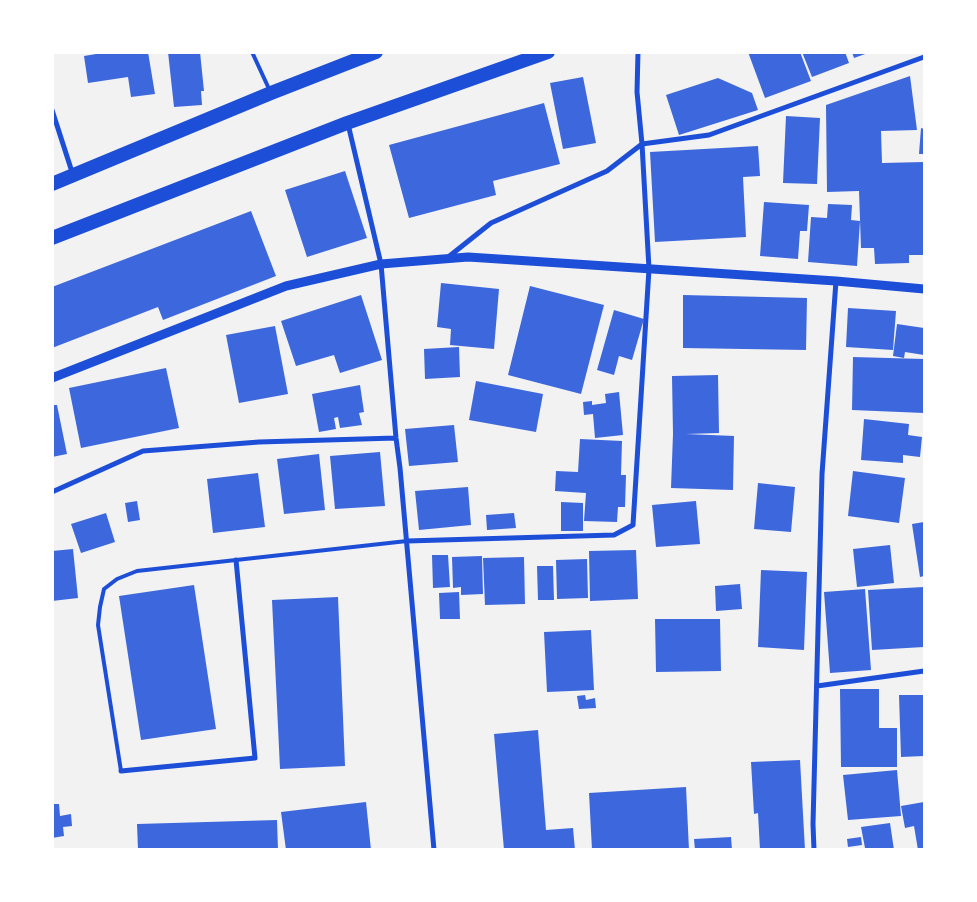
<!DOCTYPE html>
<html>
<head>
<meta charset="utf-8">
<style>
	body { margin:0 }
	#map { position:relative; width:977px; height:902px; overflow:hidden; background:#f2f2f2; font-family:"Work Sans",sans-serif }
	canvas { display:block }
	.frame { position:absolute; inset:0; border:54px solid #fff; pointer-events:none }
</style>
</head>
<body>
<div id="map">
<canvas width="977" height="902"></canvas>
<div class="frame"></div>
</div>
<script>
const context = document.querySelector('canvas').getContext('2d');
context.lineJoin = 'round';
function fillPath(path, color) { context.fillStyle = color; context.fill(path, 'evenodd'); }
const poly = rows => new Path2D(rows.map(r => 'M' + r).join(''));
function trace(path, color, width, dash) { context.strokeStyle = color; context.lineWidth = width; context.lineCap = dash ? 'butt' : 'round'; context.setLineDash(dash || []); context.stroke(path); }
fillPath(poly([
	[108,52,148,52,155,94,131,97,128,77,88,83,84,56],
	[168,52,200,52,204,91,201,91,202,105,174,107],
	[748,52,800,52,811,81,765,98],
	[802,52,845,52,849,63,812,77],
	[852,52,868,52,868,53,854,58],
	[910,76,917,130,881,131,882,163,924,162,924,255,909,255,909,263,875,264,874,248,861,248,859,191,827,192,826,105],
	[583,77,596,143,563,149,550,83],
	[718,78,752,93,758,110,679,135,666,95],
	[544,103,560,164,493,181,496,195,409,218,389,145],
	[786,116,820,118,817,184,783,183],
	[921,128,924,129,924,154,919,154],
	[758,146,760,176,743,177,746,237,655,242,650,152],
	[345,171,367,238,307,257,285,190],
	[764,202,809,205,807,231,800,231,798,259,760,256],
	[828,204,852,205,851,220,860,221,857,266,808,262,811,217,827,218],
	[251,211,276,276,163,320,158,307,52,348,52,287],
	[441,283,499,289,494,349,450,345,451,329,437,327],
	[530,286,604,305,581,394,508,375],
	[361,295,382,360,340,373,334,355,296,366,281,321],
	[683,295,807,298,806,350,683,348],
	[848,308,896,311,893,350,846,347],
	[614,310,644,319,632,360,619,356,614,375,597,370],
	[897,324,924,328,924,355,905,352,904,358,893,356],
	[275,326,288,394,239,403,226,335],
	[459,347,460,377,425,379,424,349],
	[853,357,924,359,924,413,852,410],
	[166,368,179,428,81,448,69,388],
	[718,375,719,433,686,434,734,436,733,490,671,488,673,434,672,376],
	[476,381,543,394,536,432,469,420],
	[360,385,364,412,359,413,362,425,340,428,338,417,334,418,336,429,319,432,312,394],
	[619,392,623,435,595,438,593,414,584,415,583,402,592,401,592,405,606,403,605,394],
	[52,405,57,405,67,454,52,457],
	[864,419,909,424,908,435,922,437,920,457,903,455,903,463,861,460],
	[454,425,458,462,409,466,405,429],
	[580,439,622,441,621,475,626,475,625,507,618,507,617,522,584,521,586,493,555,491,556,471,578,472],
	[380,452,385,506,335,509,330,456],
	[319,454,325,510,284,514,277,459],
	[853,471,905,478,899,523,848,516],
	[258,473,265,527,213,533,207,479],
	[758,483,795,487,791,532,754,529],
	[468,487,471,525,419,530,415,491],
	[137,501,140,520,128,522,125,503],
	[696,501,700,544,656,547,652,505],
	[561,502,583,503,583,531,561,531],
	[106,513,115,542,81,553,71,524],
	[514,513,516,528,487,530,486,515],
	[924,522,924,576,920,577,912,524],
	[890,545,894,583,857,587,853,549],
	[73,549,78,598,52,601,52,551],
	[636,550,638,599,590,601,589,551],
	[432,555,448,555,450,587,433,588],
	[482,556,483,594,461,595,461,587,453,588,452,557],
	[524,557,525,604,485,605,483,558],
	[587,559,588,598,557,599,556,560],
	[537,566,553,566,554,600,538,600],
	[761,570,807,572,804,650,758,647],
	[740,584,742,609,716,611,715,586],
	[194,585,216,729,141,740,119,596],
	[924,587,924,647,872,650,868,590],
	[865,589,871,670,830,673,824,592],
	[459,592,460,619,440,619,439,593],
	[338,597,345,766,280,769,272,600],
	[655,619,720,619,721,671,656,672],
	[591,630,594,690,547,692,544,632],
	[840,689,879,689,879,728,897,728,897,767,841,767],
	[585,695,586,700,595,698,596,708,579,709,577,696],
	[899,695,924,695,924,756,901,757],
	[538,730,546,830,573,828,575,850,504,850,494,734],
	[800,760,805,850,760,850,758,813,754,814,751,762],
	[897,770,901,816,848,820,843,775],
	[686,787,689,850,592,850,589,793],
	[366,802,371,850,286,850,281,812],
	[924,802,924,850,918,850,914,826,905,828,901,806],
	[52,804,59,804,60,816,71,814,72,826,63,827,64,836,52,838],
	[277,820,278,850,138,850,137,824],
	[890,823,894,850,860,850,860,849,865,848,861,827],
	[731,837,732,850,695,850,694,839],
	[861,837,862,845,848,847,847,839]
]), '#3d67dc');
trace(poly([
	[252,52,270,91],
	[121,771,98,625,100,607,104,589,117,579,137,571,407,541]
]), '#1d4ed8', 4);
trace(poly([
	[52,110,73,175],
	[348,124,381,264,396,438,400,468,434,850],
	[447,258,491,223,607,171,642,144,709,135,924,57],
	[52,492,143,451,259,442,396,438],
	[407,541,614,535,633,525,649,269,642,144,637,92,638,52],
	[817,686,924,671],
	[121,771,255,758,236,560],
	[814,850,813,824,822,474,836,281]
]), '#1d4ed8', 5);
trace(poly([
	[52,378,286,286,381,264,468,257,836,281,924,289]
]), '#1d4ed8', 9);
trace(poly([
	[52,184,271,93,376,52],
	[52,238,347,123,548,52]
]), '#1d4ed8', 14);
</script>
</body>
</html>
